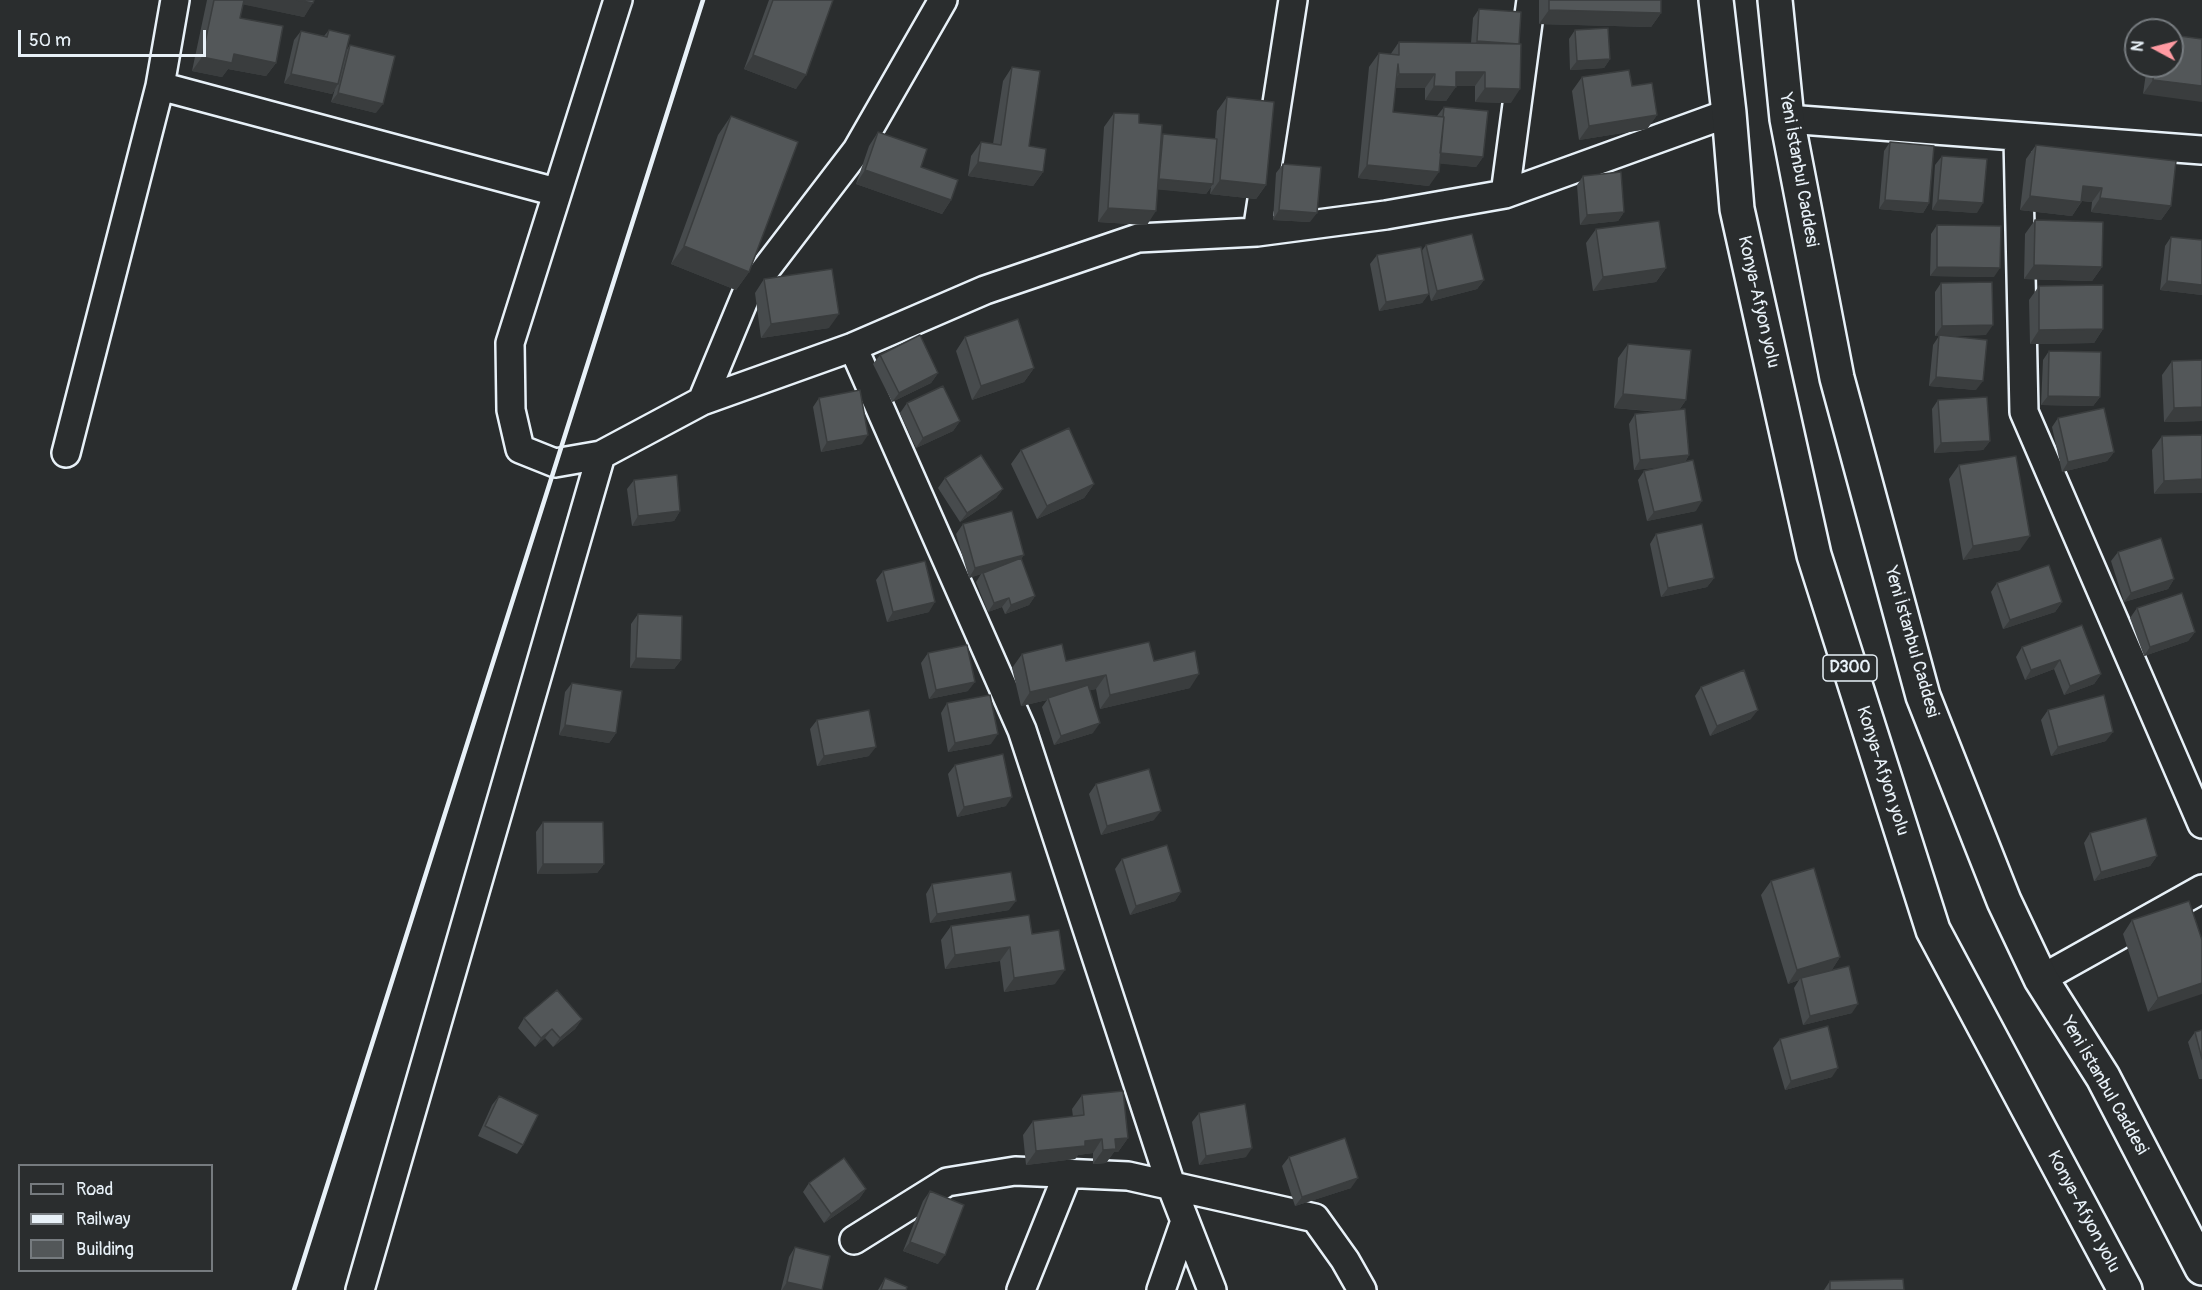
<!DOCTYPE html>
<html>
<head>
<meta charset="utf-8">
<style>
	body { margin:0 }
	#map { position:relative; width:2202px; height:1290px; overflow:hidden; background:#2a2d2e; font-family:Pangolin,sans-serif }
	canvas { display:block }
	.legend { position:absolute; left:18px; top:1164px; width:195px; height:108px; box-sizing:border-box; background:#2a2d2e; border:2px solid #767b7f; margin:0; padding:8px 10px; list-style:none; font-size:18px; color:#e8f1f8 }
	.legend li { display:flex; align-items:center; gap:12px; height:30px }
	.legend b { width:30px; border:2px solid #767b7f }
	.north { position:absolute; left:2124px; top:18px; width:60px; height:60px; box-sizing:border-box; background:#2a2d2e; border:2px solid #767b7f; border-radius:50%; rotate:277deg; font-size:16px; font-weight:700; line-height:24px; text-align:center; color:#e8f1f8 }
	.north::after { content:''; display:block; margin:auto; width:21px; height:27px; background:#ff9aa2; clip-path:polygon(50% 0,100% 100%,50% 72%,0 100%) }
	.scale { position:absolute; left:18px; top:30px; width:188px; height:27px; box-sizing:border-box; border:3px solid #e8f1f8; border-top:0; padding-left:8px; font-size:18px; line-height:21px; white-space:nowrap; color:#e8f1f8; -webkit-text-stroke:4px #2a2d2e; paint-order:stroke }
</style>
</head>
<body>
<div id="map">
<canvas width="2202" height="1290"></canvas>
<ul class="legend">
<li><b style="height:8px;background:#2a2d2e"></b>Road</li>
<li><b style="height:8px;background:#e8f1f8"></b>Railway</li>
<li><b style="height:16px;background:#535759"></b>Building</li>
</ul>
<div class="north">N</div>
<div class="scale">50 m</div>
</div>
<script>
const context = document.querySelector('canvas').getContext('2d');
context.lineJoin = 'round';
const poly = rows => new Path2D(rows.map(r => 'M' + r).join(''));
function trace(path, color, width, dash) { context.strokeStyle = color; context.lineWidth = width; context.lineCap = dash ? 'butt' : 'round'; context.setLineDash(dash || []); context.stroke(path); }
function fillPath(path, color) { context.fillStyle = color; context.fill(path, 'evenodd'); }
function drawText(font, color, halo, rows, align = 'center') {
  context.font = font + ' Pangolin,sans-serif'; context.lineWidth = 4.5; context.setLineDash([]); context.textBaseline = 'middle'; context.strokeStyle = halo; context.fillStyle = color; for (const [text, x, y, turn = 0] of rows) {
    context.save(); context.translate(x, y); context.rotate((+turn || 0) * Math.PI / 180); context.textAlign = isNaN(turn) ? turn : align; if (halo) context.strokeText(text, 0, 0); context.fillText(text, 0, 0); context.restore();
  }
}
const minor = poly([
	[618,0,510,343,511,410,520,449,555,463,601,455,702,401,853,347,985,290,1138,238,1257,232,1386,215,1505,194,1729,113],
	[160,86,556,192],
	[1787,119,2202,150],
	[2018,138,2024,412,2202,824],
	[1505,194,1531,0],
	[1257,232,1293,0],
	[853,347,1022,730,1171,1185,1212,1290],
	[702,401,746,295,857,150,943,0],
	[66,453,160,86,175,0],
	[2041,979,2202,889],
	[854,1240,947,1182,1015,1171,1128,1176,1315,1218,1345,1260,1362,1290],
	[360,1290,601,455],
	[1021,1290,1068,1173],
	[1161,1290,1185,1221]
]);
const trunk = poly([
	[1716,0,1729,113,1737,209,1814,555,1933,930,2125,1290],
	[1775,0,1787,119,1837,378,1923,696,2004,901,2041,979,2103,1077,2202,1268]
]);
trace(minor, '#e8f1f8', 32);
trace(trunk, '#e8f1f8', 38);
trace(minor, '#2a2d2e', 27);
trace(trunk, '#2a2d2e', 33);
trace(poly([
	[294,1290,703,0]
]), '#e8f1f8', 4.5);
fillPath(poly([
	[207,0,314,0,304,17,243,4,240,18,276,63,266,76,228,69,222,77,192,71],
	[769,0,833,0,796,89,744,69],
	[1539,0,1661,0,1661,13,1651,27,1539,24],
	[1479,9,1511,103,1475,102,1475,86,1456,86,1446,101,1425,100,1425,88,1395,88,1393,112,1437,116,1444,107,1483,157,1476,167,1439,163,1429,186,1358,178,1369,67,1379,53,1390,55,1399,42,1471,43,1473,18],
	[329,30,346,51,350,45,376,113,331,102,335,89,332,94,284,83,294,40,301,31,324,36],
	[1575,30,1610,59,1604,68,1570,70,1569,39],
	[2147,66,2172,66,2143,94],
	[1012,67,1029,146,1043,172,1033,186,968,176,971,156,981,142,993,144,1003,81],
	[1582,77,1632,86,1657,115,1647,129,1579,140,1572,91],
	[1227,97,1266,185,1256,199,1210,194,1211,187,1206,194,1158,189,1147,225,1098,222,1104,127,1114,113,1139,123,1162,135,1215,139,1217,111],
	[731,116,749,272,736,290,671,264,718,135],
	[878,132,921,167,951,200,942,214,856,184,869,146],
	[1890,142,1929,203,1923,213,1879,209,1884,151],
	[2036,145,2171,206,2161,220,2091,212,2092,202,2082,201,2072,216,2020,210,2026,159],
	[1942,156,1977,213,1932,210,1935,165],
	[1283,164,1310,222,1273,220,1276,173],
	[1583,176,1624,212,1618,221,1580,225,1577,185],
	[2035,220,2102,267,2092,281,2024,279,2025,234],
	[1937,225,1994,277,1930,276,1931,234],
	[1596,229,1666,268,1656,282,1593,291,1586,243],
	[2171,237,2202,240,2202,295,2160,290,2165,246],
	[1426,245,1484,280,1477,289,1431,301,1429,293,1422,303,1379,311,1370,264,1377,255,1421,252],
	[764,279,829,328,761,338,755,293],
	[1941,283,1986,335,1943,336,1976,390,1929,386,1933,345,1939,336,1935,336,1935,292],
	[2039,286,2103,329,2094,343,2030,344,2029,300],
	[965,337,1034,368,1024,382,972,400,956,351],
	[1628,344,1686,400,1679,410,1689,455,1685,462,1696,511,1647,521,1638,480,1644,471,1661,467,1634,470,1629,424,1635,414,1659,412,1614,408,1618,358],
	[2049,351,2100,397,2093,406,2041,405,2043,360],
	[880,355,938,373,931,383,892,402,873,364],
	[2202,360,2202,421,2164,422,2162,375,2172,361],
	[819,398,862,444,821,452,813,407],
	[1938,400,1990,441,1983,450,1934,453,1932,409],
	[907,403,960,421,953,431,916,448,900,413],
	[2058,418,2114,452,2107,461,2062,472,2052,427],
	[2202,435,2154,494,2152,450,2162,436],
	[1021,450,1094,484,1084,498,1037,519,1011,464],
	[1959,465,2020,550,1963,560,1949,479],
	[945,478,1003,489,996,498,960,522,938,488],
	[634,480,680,511,674,521,632,526,627,489],
	[963,524,1024,555,1021,558,1035,596,1029,605,1005,614,1002,607,988,612,976,582,981,574,969,578,956,534],
	[1656,534,1714,578,1707,587,1661,597,1650,544],
	[2118,552,2174,579,2168,589,2124,602,2111,561],
	[883,571,929,612,887,622,876,580],
	[1997,583,2062,602,2055,612,2003,629,1991,592],
	[2137,608,2195,632,2188,641,2144,656,2130,618],
	[638,614,681,660,674,669,630,668,631,624],
	[2022,647,2101,674,2094,684,2064,695,2054,669,2025,680,2016,657],
	[928,653,968,691,929,699,921,663],
	[1022,654,1066,661,1154,661,1190,688,1100,709,1096,689,1090,690,1093,733,1054,745,1042,707,1047,700,1021,706,1012,668],
	[572,683,616,733,609,743,559,735,565,692],
	[1701,687,1751,719,1710,736,1695,696],
	[947,703,991,744,948,752,941,713],
	[2048,710,2106,741,2051,756,2041,720],
	[817,720,869,756,817,766,810,729],
	[955,765,1006,806,957,817,948,774],
	[1096,784,1154,820,1101,835,1089,794],
	[543,822,604,864,597,873,537,874,536,832],
	[2090,833,2157,856,2150,866,2094,881,2084,843],
	[1122,859,1181,892,1175,901,1130,915,1115,869],
	[1771,881,1840,957,1831,971,1852,1013,1803,1025,1794,988,1799,980,1788,984,1761,895],
	[932,884,1009,910,930,923,926,894],
	[2132,920,2202,940,2148,1012,2123,934],
	[951,926,1032,934,1055,984,1004,992,1000,961,945,969,941,940],
	[524,1018,582,1019,575,1029,553,1047,545,1038,535,1047,518,1028],
	[2202,1030,2202,1079,2199,1079,2188,1042,2195,1032],
	[1780,1039,1832,1077,1785,1090,1773,1048],
	[1082,1095,1128,1138,1118,1152,1114,1152,1106,1163,1093,1164,1093,1153,1078,1155,1075,1159,1026,1165,1023,1135,1033,1121,1073,1117,1072,1109],
	[499,1096,523,1145,517,1154,478,1136,492,1105],
	[1199,1113,1246,1157,1199,1165,1192,1122],
	[1289,1157,1351,1188,1295,1206,1282,1166],
	[809,1183,866,1189,859,1199,824,1223,803,1192],
	[930,1191,938,1264,903,1251,923,1201],
	[795,1247,822,1290,781,1290,789,1257],
	[885,1278,906,1290,878,1290],
	[1830,1281,1904,1290,1824,1290]
]), '#474b4d');
fillPath(poly([
	[238,0,297,0,313,3,304,17,236,3],
	[1549,10,1661,13,1651,27,1539,24],
	[1477,41,1519,44,1470,51],
	[234,54,276,63,266,76,228,69,222,77,192,71,202,57],
	[753,55,806,75,796,89,744,69],
	[1610,59,1604,68,1570,70,1577,61],
	[1456,72,1485,72,1475,86,1447,86],
	[291,74,338,84,332,94,284,83],
	[1399,74,1435,74,1425,88,1389,88],
	[2153,80,2202,86,2202,102,2143,94],
	[1434,86,1456,87,1446,101,1425,100],
	[1485,88,1520,89,1511,103,1475,102],
	[338,93,383,104,376,113,331,102],
	[1657,115,1647,129,1579,140,1589,126],
	[1440,153,1483,157,1476,167,1433,163],
	[978,162,1043,172,1033,186,968,176],
	[1367,165,1439,172,1429,186,1358,178],
	[865,170,951,200,942,214,856,184],
	[1158,179,1213,184,1206,194,1152,189],
	[1220,180,1266,185,1256,199,1210,194],
	[2083,186,2102,188,2092,202,2074,200],
	[2030,196,2081,202,2072,216,2020,210],
	[2100,198,2171,206,2161,220,2091,212],
	[1885,200,1929,203,1923,213,1879,209],
	[1938,200,1983,203,1977,213,1932,210],
	[1108,208,1156,211,1147,225,1098,222],
	[1279,210,1317,213,1310,222,1273,220],
	[1624,212,1618,221,1580,225,1587,215],
	[684,246,749,272,736,290,671,264],
	[2034,265,2102,267,2092,281,2024,279],
	[1937,267,2000,268,1994,277,1930,276],
	[1666,268,1656,282,1593,291,1603,277],
	[1484,280,1477,289,1431,301,1437,291],
	[2167,281,2202,285,2202,295,2160,290],
	[1429,294,1422,303,1379,311,1386,302],
	[839,314,829,328,761,338,771,324],
	[1993,325,1986,335,1935,336,1942,326],
	[2103,329,2094,343,2030,344,2039,330],
	[1034,368,1024,382,972,400,981,386],
	[938,373,931,383,892,402,899,393],
	[1936,377,1983,381,1976,390,1929,386],
	[1623,394,1686,400,1677,413,1614,408],
	[2048,396,2100,397,2093,406,2041,405],
	[2202,407,2202,421,2164,422,2174,408],
	[960,421,953,431,916,448,923,438],
	[868,435,862,444,821,452,827,442],
	[1990,441,1983,450,1934,453,1941,443],
	[2114,452,2107,461,2062,472,2068,462],
	[1689,455,1683,465,1634,470,1640,460],
	[2202,479,2202,493,2154,494,2164,481],
	[1094,484,1084,498,1037,519,1047,506],
	[1003,489,996,498,960,522,967,513],
	[1702,501,1696,511,1647,521,1654,512],
	[680,511,674,521,632,526,638,516],
	[2030,536,2020,550,1963,560,1973,546],
	[1024,555,1018,564,983,573,981,574,969,578,975,568],
	[1714,578,1707,587,1661,597,1668,588],
	[2174,579,2168,589,2124,602,2131,593],
	[1035,596,1029,605,1005,614,1011,605],
	[1009,598,1002,607,988,612,994,603],
	[935,602,929,612,887,622,893,612],
	[2062,602,2055,612,2003,629,2010,620],
	[2195,632,2188,641,2144,656,2150,647],
	[636,658,681,660,674,669,630,668],
	[2060,660,2054,669,2025,680,2031,670],
	[1199,674,1190,688,1100,709,1110,695],
	[2101,674,2094,684,2064,695,2070,686],
	[1106,675,1096,689,1049,700,1048,698,1047,700,1021,706,1030,692],
	[975,682,968,691,929,699,936,690],
	[1758,710,1751,719,1710,736,1717,726],
	[1100,723,1093,733,1054,745,1061,736],
	[565,725,616,733,609,743,559,735],
	[2113,732,2106,741,2051,756,2058,747],
	[998,734,991,744,948,752,955,743],
	[876,747,869,756,817,766,824,756],
	[1012,797,1006,806,957,817,964,807],
	[1161,811,1154,820,1101,835,1107,826],
	[2157,856,2150,866,2094,881,2101,872],
	[543,864,604,864,597,873,537,874],
	[1181,892,1175,901,1130,915,1136,906],
	[1016,901,1009,910,930,923,937,914],
	[1010,947,1000,961,945,969,955,955],
	[1840,957,1831,971,1801,978,1799,980,1788,984,1797,970],
	[1065,970,1055,984,1004,992,1014,978],
	[2202,983,2202,994,2148,1012,2158,998],
	[1858,1004,1852,1013,1803,1025,1810,1016],
	[582,1019,575,1029,553,1047,560,1038],
	[552,1029,545,1038,535,1047,541,1038],
	[1838,1068,1832,1077,1785,1090,1791,1081],
	[1128,1138,1118,1152,1114,1152,1106,1163,1093,1164,1103,1150,1115,1139],
	[1102,1139,1093,1153,1078,1155,1075,1159,1026,1165,1036,1151,1085,1141],
	[1252,1148,1246,1157,1199,1165,1206,1156],
	[1358,1178,1351,1188,1295,1206,1302,1197],
	[866,1189,859,1199,824,1223,831,1214],
	[910,1242,945,1255,938,1264,903,1251],
	[787,1282,820,1290,782,1290]
]), '#3a3d3e');
const building = poly([
	[214,0,244,0,240,18,283,26,276,63,234,54,232,63,202,57,214,0],
	[297,0,314,0,313,3,297,0],
	[773,0,833,0,806,75,753,55,773,0],
	[1549,0,1661,0,1661,13,1549,10,1549,0],
	[1479,9,1521,12,1519,44,1477,41,1479,9],
	[1608,28,1610,59,1577,61,1575,30,1608,28],
	[329,30,350,35,338,84,291,74,301,31,327,37,329,30],
	[2172,35,2202,39,2202,86,2153,80,2155,66,2172,66,2172,35],
	[1399,42,1521,44,1520,89,1485,88,1485,72,1456,72,1456,87,1434,86,1435,74,1399,74,1398,64,1393,112,1444,117,1439,172,1367,165,1379,53,1399,55,1399,42],
	[350,45,395,56,383,104,338,93,350,45],
	[1012,67,1040,71,1029,146,1046,149,1043,172,978,162,981,142,1001,145,1012,67],
	[1629,70,1632,86,1652,83,1657,115,1589,126,1582,77,1629,70],
	[1227,97,1274,102,1266,185,1220,180,1227,97],
	[1444,107,1488,111,1483,157,1440,153,1444,117,1443,117,1444,107],
	[1114,113,1139,114,1139,123,1162,125,1156,211,1108,208,1114,113],
	[731,116,798,142,749,272,684,246,731,116],
	[878,132,927,149,921,167,958,180,951,200,865,170,878,132],
	[1163,134,1217,139,1213,184,1159,179,1163,134],
	[1890,142,1934,146,1929,203,1885,200,1890,142],
	[2036,145,2176,161,2171,206,2100,198,2102,188,2083,186,2081,202,2030,196,2036,145],
	[1942,156,1987,159,1983,203,1938,200,1942,156],
	[1283,164,1321,167,1317,213,1279,210,1283,164],
	[1621,172,1624,212,1587,215,1583,176,1621,172],
	[2035,220,2103,222,2102,267,2034,265,2035,220],
	[1659,221,1666,268,1603,277,1596,229,1659,221],
	[1937,225,2001,226,2000,268,1937,267,1937,225],
	[1472,234,1484,280,1437,291,1426,245,1472,234],
	[2171,237,2202,240,2202,285,2167,281,2171,237],
	[1421,247,1429,294,1386,302,1377,255,1421,247],
	[832,269,839,314,771,324,764,279,832,269],
	[1992,282,1993,325,1942,326,1941,283,1992,282],
	[2103,285,2103,329,2039,330,2039,286,2103,285],
	[1018,319,1034,368,981,386,965,337,1018,319],
	[920,335,938,373,899,393,880,355,920,335],
	[1939,335,1987,340,1983,381,1936,377,1939,335],
	[1628,344,1691,350,1686,400,1623,394,1628,344],
	[2049,351,2101,352,2100,397,2048,396,2049,351],
	[2202,360,2202,407,2174,408,2172,361,2202,360],
	[943,386,960,421,923,438,907,403,943,386],
	[860,390,868,435,827,442,819,398,860,390],
	[1987,397,1990,441,1941,443,1938,400,1987,397],
	[2104,408,2114,452,2068,462,2058,418,2104,408],
	[1685,409,1689,455,1640,460,1635,414,1685,409],
	[1069,428,1094,484,1047,506,1021,450,1069,428],
	[2202,435,2202,479,2164,481,2162,436,2202,435],
	[981,455,1003,489,967,513,945,478,981,455],
	[2016,456,2030,536,1973,546,1959,465,2016,456],
	[1693,460,1702,501,1654,512,1644,471,1693,460],
	[677,475,680,511,638,516,634,480,677,475],
	[1012,511,1024,555,975,568,963,524,1012,511],
	[1702,524,1714,578,1668,588,1656,534,1702,524],
	[2161,538,2174,579,2131,593,2118,552,2161,538],
	[1021,558,1035,596,1011,605,1009,598,994,603,983,573,1021,558],
	[925,561,935,602,893,612,883,571,925,561],
	[2049,565,2062,602,2010,620,1997,583,2049,565],
	[2182,593,2195,632,2150,647,2137,608,2182,593],
	[638,614,682,616,681,660,636,658,638,614],
	[2082,625,2101,674,2070,686,2060,660,2031,670,2022,647,2082,625],
	[1149,642,1154,661,1195,651,1199,674,1110,695,1106,675,1030,692,1022,654,1062,644,1066,661,1149,642],
	[967,645,975,682,936,690,928,653,967,645],
	[1744,670,1758,710,1717,726,1701,687,1744,670],
	[572,683,622,691,616,733,565,725,572,683],
	[1088,685,1100,723,1061,736,1048,698,1088,685],
	[990,695,998,734,955,743,947,703,990,695],
	[2104,695,2113,732,2058,747,2048,710,2104,695],
	[869,710,876,747,824,756,817,720,869,710],
	[1003,754,1012,797,964,807,955,765,1003,754],
	[1149,769,1161,811,1107,826,1096,784,1149,769],
	[2146,818,2157,856,2101,872,2090,833,2146,818],
	[543,822,603,822,604,864,543,864,543,822],
	[1167,845,1181,892,1136,906,1122,859,1167,845],
	[1814,868,1840,957,1797,970,1771,881,1814,868],
	[1011,872,1016,901,937,914,932,884,1011,872],
	[2189,901,2202,940,2202,983,2158,998,2132,920,2189,901],
	[1029,915,1032,934,1059,930,1065,970,1014,978,1010,947,955,955,951,926,1029,915],
	[1849,966,1858,1004,1810,1016,1801,978,1849,966],
	[557,990,582,1019,560,1038,552,1029,541,1038,524,1018,557,990],
	[1828,1026,1838,1068,1791,1081,1780,1039,1828,1026],
	[2202,1030,2202,1059,2195,1032,2202,1030],
	[1123,1091,1128,1138,1115,1139,1116,1149,1103,1150,1102,1139,1085,1141,1085,1146,1036,1151,1033,1121,1084,1115,1082,1095,1123,1091],
	[499,1096,538,1115,523,1145,485,1126,499,1096],
	[1245,1104,1252,1148,1206,1156,1199,1113,1245,1104],
	[1345,1138,1358,1178,1302,1197,1289,1157,1345,1138],
	[844,1158,866,1189,831,1214,809,1183,844,1158],
	[930,1191,964,1205,945,1255,910,1242,930,1191],
	[795,1247,830,1256,822,1290,787,1282,795,1247],
	[885,1278,907,1287,906,1290,881,1290,885,1278],
	[1903,1279,1904,1290,1830,1290,1830,1281,1903,1279]
]);
fillPath(building, '#535759');
trace(building, '#3a3d3e', 1.5);
for (const [x, y, w] of [
	[1850,668,54]
]) { const box = new Path2D(); box.roundRect(x - w / 2, y - 13, w, 26, 4.5); context.fillStyle = '#2a2d2e'; context.fill(box); trace(box, '#e8f1f8', 1.5); }
drawText('bold 16px', '#e8f1f8', null, [
	["D300",1850,668]
]);
drawText('18px', '#e8f1f8', '#2a2d2e', [
	["Yeni İstanbul Caddesi",1798,170,80],
	["Konya-Afyon yolu",1758,302,77],
	["Yeni İstanbul Caddesi",1911,642,74],
	["Konya-Afyon yolu",1882,771,72],
	["Yeni İstanbul Caddesi",2104,1086,60],
	["Konya-Afyon yolu",2083,1212,62]
]);
</script>
</body>
</html>
